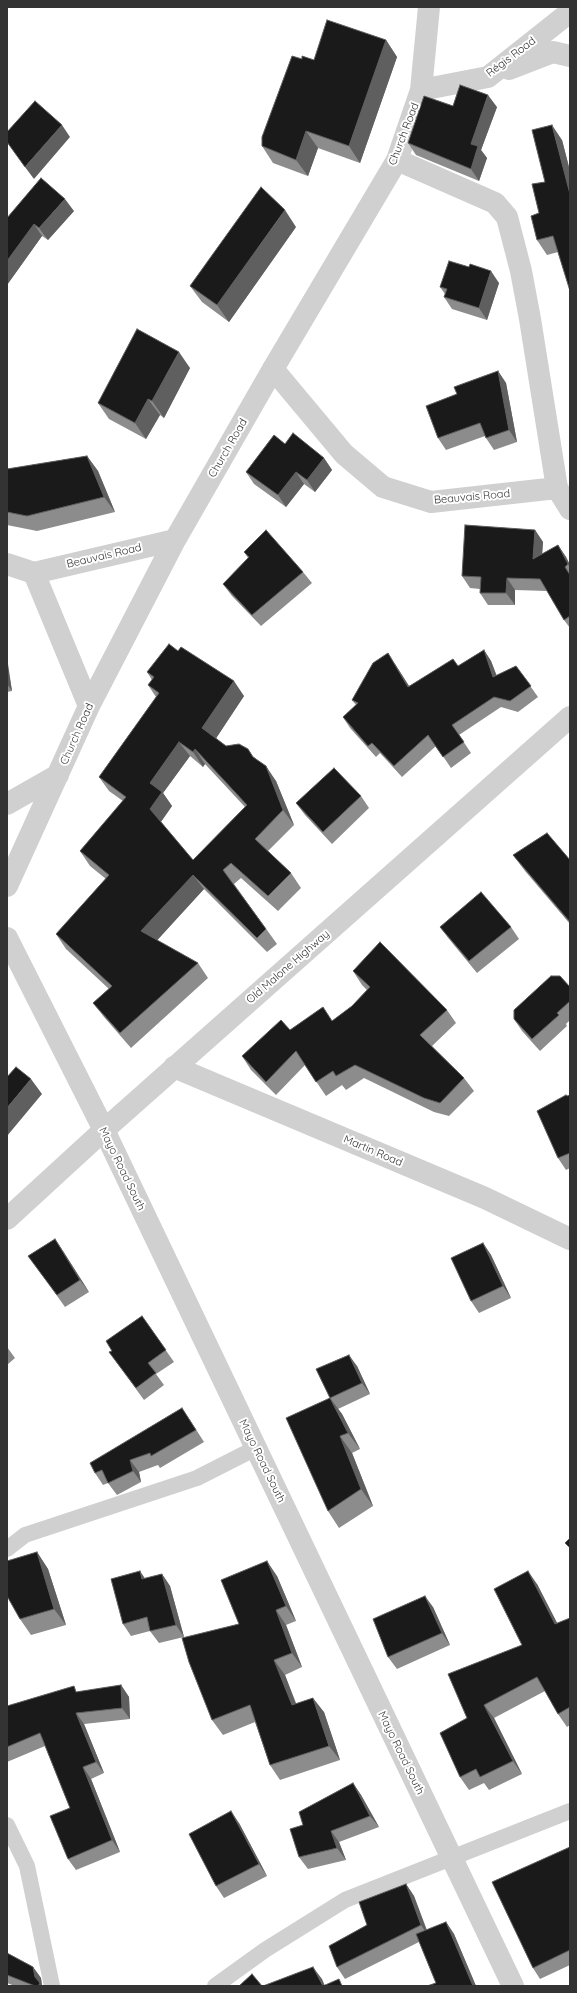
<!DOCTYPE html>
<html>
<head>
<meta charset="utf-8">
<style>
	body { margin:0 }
	#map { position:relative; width:577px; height:1993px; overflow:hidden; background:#fff; font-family:Quicksand,sans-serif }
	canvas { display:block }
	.frame { position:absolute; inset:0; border:8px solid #333; pointer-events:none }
</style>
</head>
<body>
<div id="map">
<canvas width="577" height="1993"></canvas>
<div class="frame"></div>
</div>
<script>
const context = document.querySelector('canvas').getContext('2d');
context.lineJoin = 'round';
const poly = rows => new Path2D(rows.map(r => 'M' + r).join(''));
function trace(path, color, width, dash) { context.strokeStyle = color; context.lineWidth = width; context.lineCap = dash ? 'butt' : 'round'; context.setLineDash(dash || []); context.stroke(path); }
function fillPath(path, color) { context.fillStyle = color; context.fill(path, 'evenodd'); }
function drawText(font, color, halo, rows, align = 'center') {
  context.font = font + ' Quicksand,sans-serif'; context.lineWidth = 4; context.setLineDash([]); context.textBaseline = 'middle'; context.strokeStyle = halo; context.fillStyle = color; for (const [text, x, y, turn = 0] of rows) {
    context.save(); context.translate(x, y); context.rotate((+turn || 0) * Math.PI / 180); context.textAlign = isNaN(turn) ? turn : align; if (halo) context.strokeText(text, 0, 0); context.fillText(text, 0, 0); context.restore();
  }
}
trace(poly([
	[7,1549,25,1535,197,1478,256,1448],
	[7,1825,27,1866,52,1986],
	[215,1986,265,1950,345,1900,570,1811]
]), '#d0d0d0', 16);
trace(poly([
	[509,69,553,52,570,56],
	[421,90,488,77,570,12],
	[397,160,495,203,507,217,521,271,530,319,557,488,570,509],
	[273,369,344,454,383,487,431,502,557,488],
	[7,564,34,573,89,706],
	[34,573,175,540],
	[7,804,58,775],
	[7,886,89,706,175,540,273,369,397,160,421,90,429,7],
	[7,938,104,1130,513,1986],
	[174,1067,485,1198,570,1239]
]), '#d0d0d0', 22);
trace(poly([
	[7,1219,104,1130,570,717]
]), '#d0d0d0', 22);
fillPath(poly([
	[386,40,397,57,360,163,318,148,308,176,273,163,262,146,302,59,314,60],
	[453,106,497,107,481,150,487,158,479,181,416,155,408,143],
	[562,140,570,171,570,291,558,252,547,255,537,240,539,213,545,182],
	[74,211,48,240,42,236,7,285,7,218],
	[296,227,229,322,202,302,190,286],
	[469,267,499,283,487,320,452,309,444,297,445,294,440,287],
	[190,368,164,418,160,415,146,439,109,419,98,403],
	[498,371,506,383,517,442,494,450,486,438,485,436,446,450,438,438,457,394],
	[285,444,324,458,332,470,315,492,304,484,286,507,254,484,246,472],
	[87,456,98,471,115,512,37,531,7,525,7,469],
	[535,530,543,542,542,554,558,545,566,557,570,565,570,628,564,620,547,591,515,590,515,605,488,605,480,593,480,589,470,588,462,576],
	[244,552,303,572,312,583,261,626,232,596,223,584,248,558],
	[484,650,491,661,497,676,516,666,538,697,518,712,501,707,459,735,471,753,451,768,436,746,402,777,380,753,376,757,350,728,343,717,356,705,352,700,395,664,409,686,458,666],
	[178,651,244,696,216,738,226,746,254,757,276,781,294,825,268,851,291,873,301,888,278,911,241,878,234,884,277,944,267,952,204,889,157,940,198,963,208,978,131,1048,104,1017,93,1003,109,989,66,949,56,934,106,879,90,866,80,851,123,801,109,791,99,777,156,697,148,685,152,680,147,672],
	[190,756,203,767,205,764,245,807,193,860,161,822,172,806,163,793],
	[7,663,12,691,7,692],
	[361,796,369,808,332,844,305,815,296,803],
	[513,855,570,860,570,924,525,871],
	[440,927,511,927,519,939,477,973,449,939],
	[353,971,447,1010,456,1023,432,1046,464,1078,474,1091,449,1116,434,1112,364,1078,346,1090,342,1085,326,1096,305,1065,276,1095,251,1070,242,1056,290,1030,332,1021,352,1006,367,990,362,985],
	[570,987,570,1020,566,1024,567,1026,540,1051,522,1031,514,1019],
	[570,1095,570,1168,566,1170,558,1158,567,1096],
	[55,1239,63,1251,89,1292,65,1307,37,1268],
	[483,1243,491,1255,511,1298,479,1313,471,1301],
	[142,1316,174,1362,156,1374,164,1385,144,1400,109,1352,112,1351],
	[7,1347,15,1358,7,1365],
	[357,1366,370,1394,338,1409,342,1414,360,1449,352,1453,373,1506,339,1528,328,1511,330,1398],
	[190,1420,204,1442,160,1468,158,1465,139,1472,141,1482,117,1495,108,1483,103,1485,95,1473],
	[37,1552,48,1569,66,1625,31,1635,20,1619],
	[162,1574,170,1586,184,1637,159,1643,150,1631,131,1636,123,1624,145,1579],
	[277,1576,296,1621,286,1625,302,1667,285,1675,296,1703,324,1712,340,1760,280,1780,270,1765,255,1722,223,1735,212,1720,239,1624],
	[537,1584,557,1624,570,1618,570,1725,567,1727,558,1714,545,1691,494,1718,522,1774,489,1790,484,1783,469,1790,460,1777,467,1718,522,1645],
	[433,1607,450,1645,397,1669,388,1657],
	[121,1685,129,1697,130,1719,84,1724,104,1773,91,1779,120,1852,76,1870,68,1859,70,1808,45,1746,7,1762,7,1706,78,1692],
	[353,1783,361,1795,379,1827,339,1842,346,1860,308,1869,299,1857,303,1825],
	[239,1823,267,1876,224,1898,216,1886],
	[570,1847,570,1965,540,1979,533,1968],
	[406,1884,414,1896,427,1930,446,1922,454,1934,476,1986,427,1986,436,1983,419,1942,345,1979,337,1967,367,1925],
	[7,1953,33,1967,41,1978,42,1986,15,1986,7,1983]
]), '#8c8c8c');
fillPath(poly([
	[386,40,397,57,360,163,349,146],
	[488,95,497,107,481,150,487,158,479,181,471,169,471,144],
	[62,125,70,137,34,179,25,167],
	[552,125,562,140,570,171,570,194],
	[306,131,318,148,308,176,296,160],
	[65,199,74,211,48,240,39,228],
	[285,210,296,227,229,322,217,305],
	[34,224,42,236,7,285,7,261],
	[491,271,499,283,487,320,479,308],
	[179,352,190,368,164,418,152,401],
	[498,371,506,383,517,442,509,430],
	[148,399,160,415,146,439,135,423],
	[87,456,98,471,115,512,104,497],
	[324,458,332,470,315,492,307,480],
	[296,472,304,484,286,507,278,495],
	[535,530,543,542,541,571,533,559],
	[558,545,566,557,570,565,570,568],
	[507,578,515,590,515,605,506,593],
	[484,650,491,661,501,688,493,677],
	[388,653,416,697,408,687],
	[7,663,8,664,12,691,7,684],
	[234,681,244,696,213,743,202,728],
	[179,742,190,756,163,793,172,806,160,823,150,809,150,783],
	[195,749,205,764,203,767,193,752],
	[266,766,276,781,294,825,283,810],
	[193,875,204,889,152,946,141,931],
	[31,1079,42,1094,7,1136,7,1108],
	[55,1239,63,1251,89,1292,80,1280],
	[483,1243,491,1255,511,1298,503,1286],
	[349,1355,357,1366,370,1394,362,1383],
	[330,1398,342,1414,360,1449,348,1433],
	[340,1436,352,1453,373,1506,361,1489],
	[130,1460,139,1472,141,1482,133,1471],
	[37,1552,48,1569,66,1625,54,1609],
	[267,1561,277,1576,296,1621,286,1606],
	[140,1571,148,1583,142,1579],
	[528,1571,537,1584,565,1638,555,1624],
	[162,1574,170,1586,184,1637,176,1625],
	[425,1596,433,1607,450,1645,442,1633],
	[276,1610,286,1625,302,1667,292,1653],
	[274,1660,285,1675,302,1720,292,1705],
	[121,1685,129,1697,130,1719,122,1708],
	[313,1698,324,1712,340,1760,329,1746],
	[484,1705,494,1718,522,1774,513,1761],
	[76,1713,84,1724,104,1773,96,1762],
	[83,1767,91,1779,120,1852,112,1840],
	[353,1783,361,1795,379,1827,370,1816],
	[231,1811,239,1823,267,1876,259,1864],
	[331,1831,339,1842,346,1860,337,1848],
	[406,1884,414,1896,429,1937,421,1925],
	[446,1922,454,1934,476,1986,473,1986],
	[33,1967,41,1978,42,1986,38,1986,35,1977],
	[313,1967,322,1979,325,1986,323,1986]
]), '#5f5f5f');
const building = poly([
	[327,20,386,40,349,146,306,131,296,160,262,146,262,137,292,56,302,59,302,56,314,60,327,20],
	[460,85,488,95,471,144,478,146,471,169,408,143,424,96,453,106,460,85],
	[35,101,62,125,25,167,7,142,7,132,35,101],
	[552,125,570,194,570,291,553,236,537,240,531,216,539,213,532,184,545,182,532,130,552,125],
	[41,178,65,199,39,228,34,224,7,261,7,218,41,178],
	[261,187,285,210,217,305,190,286,261,187],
	[449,261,469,267,470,264,491,271,479,308,444,297,447,289,440,287,449,261],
	[137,329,179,352,152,401,148,399,135,423,98,403,137,329],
	[498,371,509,430,486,438,480,423,438,438,426,406,457,394,454,387,498,371],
	[293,433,324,458,307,480,296,472,278,495,246,472,274,435,285,444,293,433],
	[87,456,104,497,27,516,7,512,7,469,87,456],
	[465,525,535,530,533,559,558,545,568,564,565,567,570,575,570,616,564,620,540,579,507,578,506,593,480,593,481,577,462,576,465,525],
	[266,530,303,572,252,615,223,584,249,557,244,552,266,530],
	[169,644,178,651,181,647,234,681,202,728,226,746,239,744,248,749,253,757,266,766,283,810,255,839,291,873,268,896,231,863,223,870,266,929,257,938,193,875,141,931,198,963,120,1033,93,1003,112,986,56,934,109,875,80,851,126,797,99,777,159,693,148,685,154,677,147,672,169,644],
	[179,742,193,752,195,749,247,805,193,860,150,809,162,792,150,783,179,742],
	[484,650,493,677,516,666,531,686,510,701,494,697,452,725,464,742,443,757,428,735,394,766,372,743,368,746,343,717,358,703,352,700,373,663,388,653,408,687,453,659,458,666,484,650],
	[334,768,361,796,323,832,296,803,334,768],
	[547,833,570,860,570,922,513,855,547,833],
	[481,892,511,927,469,961,440,927,481,892],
	[380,942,447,1010,420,1035,464,1078,440,1103,424,1098,355,1065,336,1076,333,1071,316,1082,296,1051,266,1082,242,1056,281,1020,290,1030,323,1007,332,1021,352,1006,370,987,353,971,380,942],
	[551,976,560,976,570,987,570,1001,557,1013,559,1015,532,1039,514,1019,514,1010,551,976],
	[16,1067,31,1079,7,1108,7,1077,16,1067],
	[566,1095,567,1096,570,1095,570,1153,558,1158,537,1111,566,1095],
	[55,1239,80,1280,57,1295,28,1256,55,1239],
	[483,1243,503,1286,471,1301,451,1258,483,1243],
	[142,1316,166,1350,148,1363,156,1373,136,1388,109,1352,112,1351,106,1341,142,1316],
	[349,1355,362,1383,330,1398,316,1369,349,1355],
	[330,1398,348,1433,340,1436,361,1489,328,1511,286,1418,330,1398],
	[182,1408,196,1430,151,1456,150,1453,130,1460,133,1471,108,1483,102,1470,95,1473,90,1463,182,1408],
	[570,1538,570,1548,565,1543,570,1538],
	[37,1552,54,1609,20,1619,7,1596,7,1561,37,1552],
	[267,1561,286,1606,276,1610,292,1653,274,1660,292,1705,313,1698,329,1746,270,1765,250,1705,212,1720,189,1662,182,1638,239,1624,221,1580,267,1561],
	[140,1571,142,1579,162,1574,176,1625,150,1631,147,1617,123,1624,111,1579,140,1571],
	[528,1571,555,1624,570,1618,570,1707,558,1714,537,1677,484,1705,513,1761,480,1777,476,1769,460,1777,440,1733,467,1718,448,1674,522,1645,494,1589,528,1571],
	[425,1596,442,1633,388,1657,373,1619,425,1596],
	[121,1685,122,1708,76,1713,96,1762,83,1767,112,1840,68,1859,50,1816,70,1808,40,1733,7,1747,7,1706,74,1686,76,1692,121,1685],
	[353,1783,370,1816,331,1831,337,1848,299,1857,290,1829,303,1825,299,1812,353,1783],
	[231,1811,259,1864,216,1886,189,1834,231,1811],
	[570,1847,570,1950,533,1968,492,1882,570,1847],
	[406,1884,421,1925,337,1967,329,1946,367,1925,359,1902,406,1884],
	[446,1922,473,1986,427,1986,436,1983,416,1934,446,1922],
	[7,1953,33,1967,35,1977,40,1983,38,1986,35,1986,7,1975,7,1953],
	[313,1967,323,1986,339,1979,342,1986,263,1986,313,1967],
	[252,1974,262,1986,239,1986,252,1974]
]);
fillPath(building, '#1a1a1a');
trace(building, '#5f5f5f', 1);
drawText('11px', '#333', '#fff', [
	["Régis Road",511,57,-37],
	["Church Road",404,134,-69],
	["Church Road",228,448,-60],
	["Beauvais Road",472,497,-5],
	["Beauvais Road",104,556,-13],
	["Church Road",77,734,-66],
	["Old Malone Highway",288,967,-41],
	["Martin Road",373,1151,23],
	["Mayo Road South",122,1169,64],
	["Mayo Road South",262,1461,64],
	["Mayo Road South",401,1753,64]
]);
</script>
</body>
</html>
